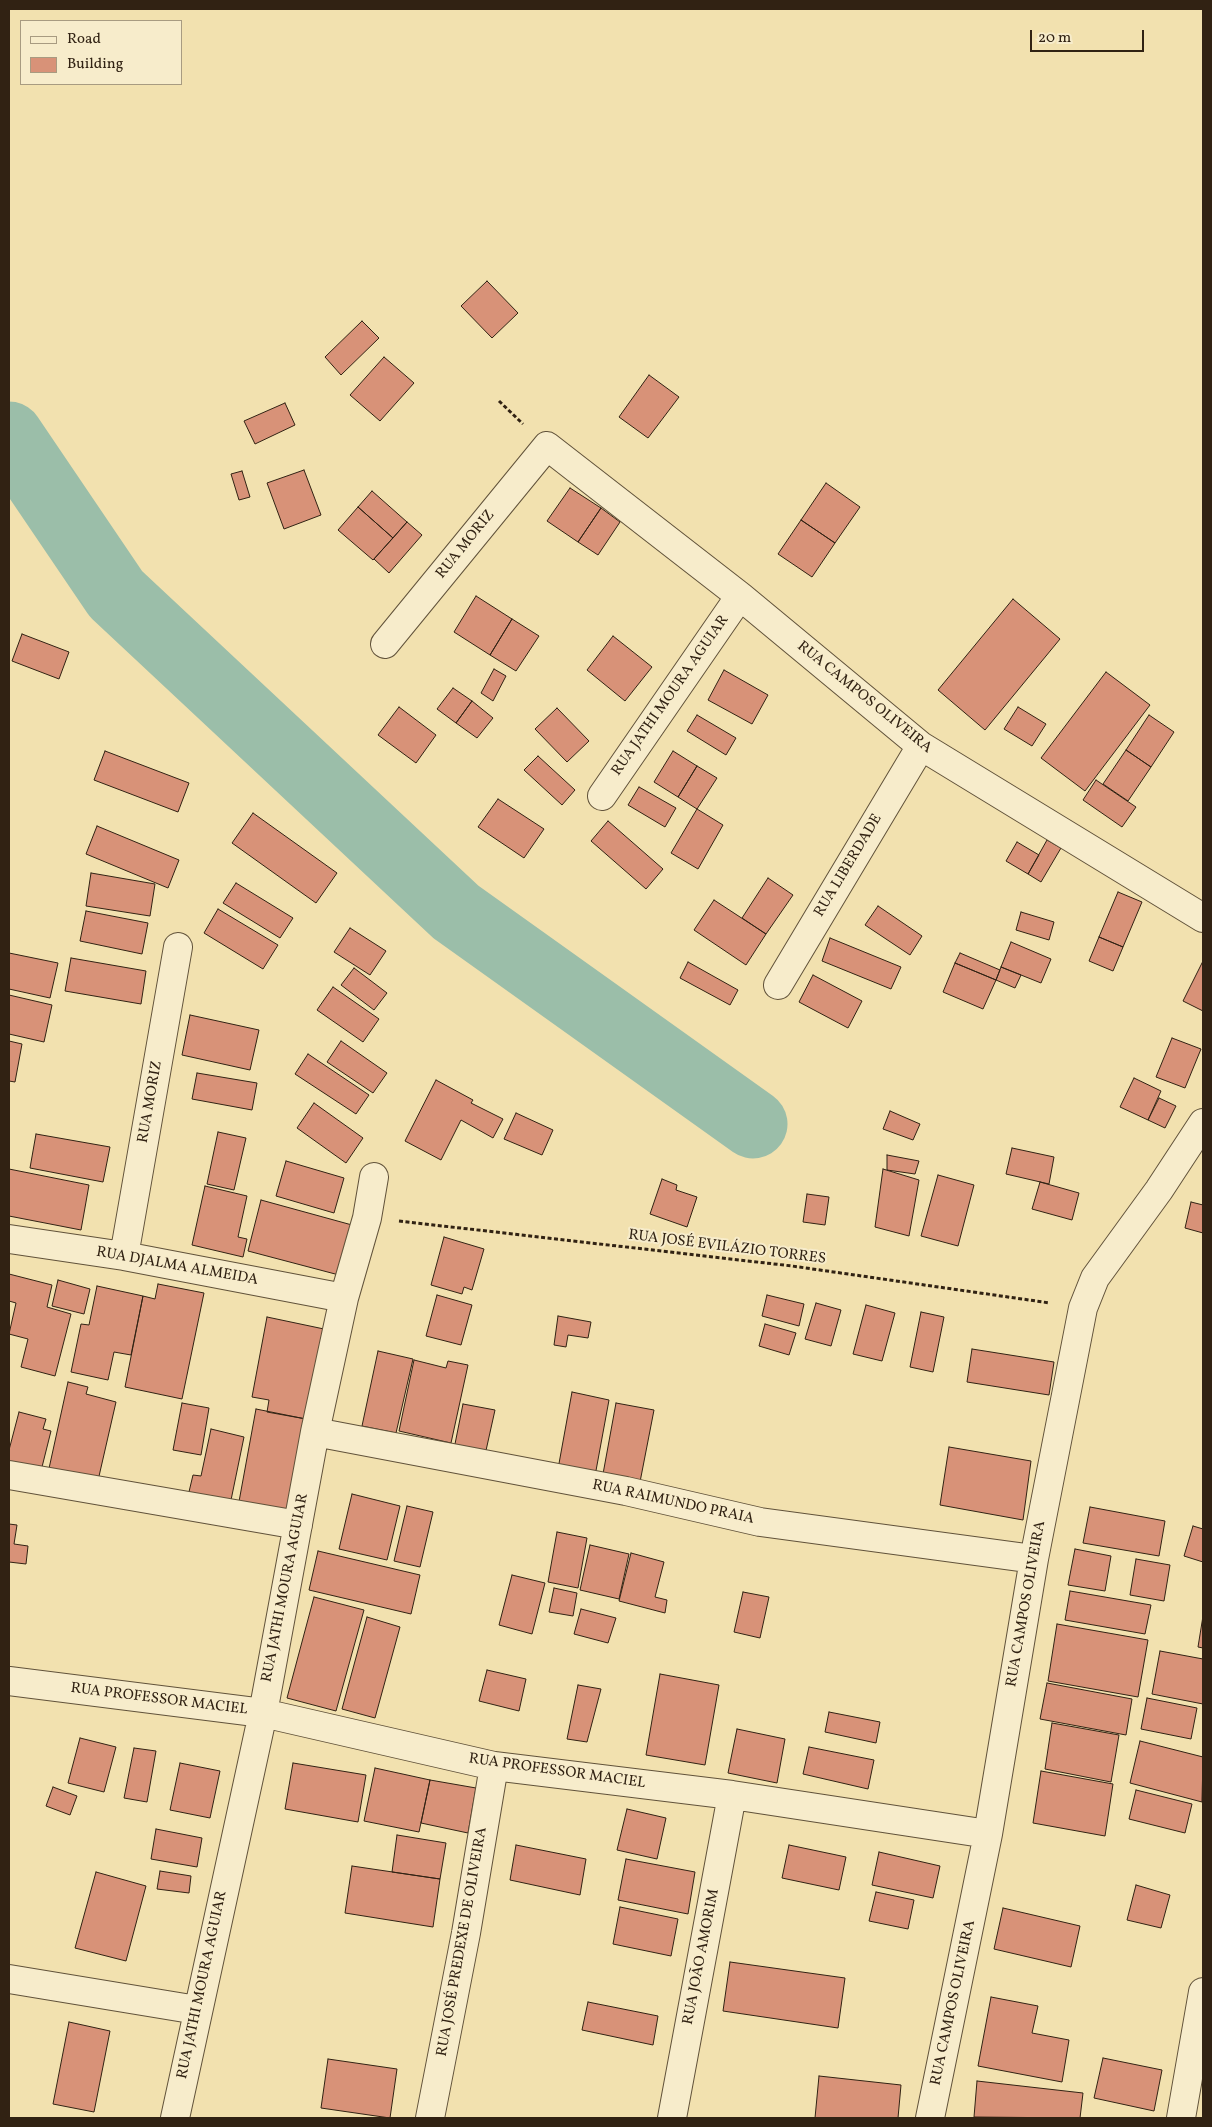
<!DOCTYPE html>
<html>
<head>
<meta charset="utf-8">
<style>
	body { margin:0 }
	#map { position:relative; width:1212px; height:2127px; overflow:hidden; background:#f2e1af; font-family:Vollkorn,serif }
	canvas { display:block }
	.frame { position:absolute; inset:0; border:10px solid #312213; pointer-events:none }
	.legend { position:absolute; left:20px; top:20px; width:162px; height:65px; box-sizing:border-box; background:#f7eccb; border:1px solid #a89b81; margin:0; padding:6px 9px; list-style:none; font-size:15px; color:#312213 }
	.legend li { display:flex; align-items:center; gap:10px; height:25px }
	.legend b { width:25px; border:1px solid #a89b81 }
	.scale { position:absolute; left:1030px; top:30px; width:114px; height:22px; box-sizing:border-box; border:2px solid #312213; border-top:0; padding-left:6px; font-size:15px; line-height:18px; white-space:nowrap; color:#312213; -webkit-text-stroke:4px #f7eccb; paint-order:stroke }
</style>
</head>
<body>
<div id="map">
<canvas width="1212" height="2127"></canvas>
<div class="frame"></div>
<ul class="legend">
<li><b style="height:6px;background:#f7eccb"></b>Road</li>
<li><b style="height:14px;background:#d89278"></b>Building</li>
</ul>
<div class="scale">20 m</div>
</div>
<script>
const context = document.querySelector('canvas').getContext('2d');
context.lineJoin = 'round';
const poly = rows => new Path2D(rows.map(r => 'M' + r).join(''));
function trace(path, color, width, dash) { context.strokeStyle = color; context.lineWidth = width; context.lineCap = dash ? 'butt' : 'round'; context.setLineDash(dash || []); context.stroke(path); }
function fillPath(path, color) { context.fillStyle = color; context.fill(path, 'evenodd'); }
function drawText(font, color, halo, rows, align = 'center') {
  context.font = font + ' Vollkorn,serif'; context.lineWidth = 4; context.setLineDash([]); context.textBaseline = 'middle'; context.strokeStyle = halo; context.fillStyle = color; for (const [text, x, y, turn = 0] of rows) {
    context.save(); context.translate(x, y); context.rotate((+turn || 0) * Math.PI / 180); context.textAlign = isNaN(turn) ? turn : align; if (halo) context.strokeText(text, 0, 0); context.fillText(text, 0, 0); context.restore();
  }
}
trace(poly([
	[9,436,116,594,456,912,753,1124]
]), '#9bbea9', 69);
const building = poly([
	[487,281,518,313,492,338,461,306,487,281],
	[362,321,379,338,341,375,325,357,362,321],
	[384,357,414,383,380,421,350,395,384,357],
	[649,375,679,397,648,438,619,417,649,375],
	[285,403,295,425,255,444,244,421,285,403],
	[304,470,321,515,284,529,267,483,304,470],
	[242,471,250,497,239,500,231,474,242,471],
	[826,483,860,507,835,543,801,520,826,483],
	[570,488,601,508,578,542,547,521,570,488],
	[372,491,407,522,393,538,358,507,372,491],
	[358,507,393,538,373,560,338,530,358,507],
	[601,508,620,522,598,555,578,542,601,508],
	[801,520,835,543,812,577,778,554,801,520],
	[407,522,422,535,389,573,374,559,407,522],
	[476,596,512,619,490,655,454,632,476,596],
	[1013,599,1060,639,985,730,938,690,1013,599],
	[512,619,539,636,516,671,490,655,512,619],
	[22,634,69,652,59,679,12,661,22,634],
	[613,636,652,667,625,701,587,670,613,636],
	[494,669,506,676,493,701,481,693,494,669],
	[724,670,768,695,752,724,708,700,724,670],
	[1106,672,1150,705,1085,791,1041,758,1106,672],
	[453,688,472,701,456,723,437,709,453,688],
	[472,701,493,718,477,738,456,723,472,701],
	[399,707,436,735,416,763,378,735,399,707],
	[1018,707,1046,724,1032,746,1004,729,1018,707],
	[557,708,589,741,567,762,535,729,557,708],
	[697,715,736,738,726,755,687,731,697,715],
	[1149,715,1174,732,1151,767,1126,750,1149,715],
	[1126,750,1151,767,1128,801,1103,784,1126,750],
	[105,751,189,783,178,812,94,780,105,751],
	[673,751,697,766,678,797,654,782,673,751],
	[538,756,575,790,562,805,524,770,538,756],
	[697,766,717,778,697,809,678,797,697,766],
	[1096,780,1136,807,1122,827,1083,800,1096,780],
	[639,787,676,808,665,827,628,805,639,787],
	[498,799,544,829,524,858,478,827,498,799],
	[697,809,723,825,698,869,671,853,697,809],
	[253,813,337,873,316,903,232,843,253,813],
	[608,821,663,869,646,889,591,841,608,821],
	[97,826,179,860,168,888,86,854,97,826],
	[1047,840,1061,848,1041,882,1028,874,1047,840],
	[1017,842,1039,855,1028,874,1006,861,1017,842],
	[91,873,155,884,150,916,86,906,91,873],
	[768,878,793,895,766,934,742,918,768,878],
	[236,883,293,918,280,938,223,903,236,883],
	[1118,892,1142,902,1123,947,1099,937,1118,892],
	[714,900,766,934,746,965,694,930,714,900],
	[878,906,922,936,910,955,865,925,878,906],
	[218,909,278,945,263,969,204,933,218,909],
	[86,911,148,923,142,954,80,941,86,911],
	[1021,912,1054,922,1049,940,1016,930,1021,912],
	[350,928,386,951,370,975,334,952,350,928],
	[1099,937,1123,947,1113,971,1089,961,1099,937],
	[830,938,901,967,891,989,822,961,830,938],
	[1011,942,1051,959,1041,983,1001,967,1011,942],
	[9,953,58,963,50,998,9,989,9,953],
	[960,953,1000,970,996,980,955,963,960,953],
	[71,958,146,971,141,1004,65,991,71,958],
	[1203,961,1203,1011,1183,1001,1203,961],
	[688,962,738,990,730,1005,680,978,688,962],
	[955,963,996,980,983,1009,943,992,955,963],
	[1001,967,1021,975,1015,988,996,980,1001,967],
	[354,968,387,993,374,1010,341,985,354,968],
	[813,975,862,1001,848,1028,799,1002,813,975],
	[333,987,379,1019,363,1042,317,1010,333,987],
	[9,995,52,1005,44,1042,9,1034,9,995],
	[190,1015,259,1030,250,1070,182,1055,190,1015],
	[1172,1038,1201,1049,1185,1088,1156,1077,1172,1038],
	[9,1041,22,1044,15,1082,9,1081,9,1041],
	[341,1041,387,1073,373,1093,327,1062,341,1041],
	[308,1054,369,1095,356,1114,295,1074,308,1054],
	[197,1073,257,1083,252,1110,192,1099,197,1073],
	[1134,1078,1161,1091,1148,1120,1120,1107,1134,1078],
	[436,1080,473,1100,471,1103,503,1119,493,1138,461,1120,441,1160,405,1141,436,1080],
	[1159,1098,1176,1106,1165,1128,1148,1120,1159,1098],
	[314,1103,363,1138,346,1163,297,1128,314,1103],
	[890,1111,920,1124,913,1140,883,1129,890,1111],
	[516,1113,553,1130,542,1155,504,1139,516,1113],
	[218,1132,246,1138,234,1190,207,1184,218,1132],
	[36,1134,110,1147,103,1182,30,1168,36,1134],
	[1012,1148,1054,1157,1049,1184,1006,1174,1012,1148],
	[887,1155,919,1161,915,1174,887,1170,887,1155],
	[286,1161,344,1178,334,1213,276,1196,286,1161],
	[9,1169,89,1185,81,1230,9,1216,9,1169],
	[883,1169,919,1180,909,1236,875,1227,883,1169],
	[938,1175,974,1185,958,1246,921,1236,938,1175],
	[662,1179,677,1185,676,1190,697,1197,687,1227,650,1214,662,1179],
	[1040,1182,1079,1193,1072,1220,1032,1209,1040,1182],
	[205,1186,247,1196,238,1237,247,1239,243,1257,192,1245,205,1186],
	[807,1194,829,1197,825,1225,803,1222,807,1194],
	[261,1200,352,1225,339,1275,248,1251,261,1200],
	[1191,1202,1203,1205,1203,1233,1185,1228,1191,1202],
	[444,1237,484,1249,472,1290,464,1287,462,1294,431,1285,444,1237],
	[9,1274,52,1285,47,1307,71,1314,55,1376,21,1367,28,1339,9,1334,16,1303,9,1301,9,1274],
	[58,1280,90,1289,84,1314,52,1306,58,1280],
	[158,1284,204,1293,182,1399,125,1387,143,1296,155,1299,158,1284],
	[97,1286,143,1296,131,1355,114,1352,108,1380,71,1372,81,1324,89,1325,97,1286],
	[437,1295,472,1305,461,1345,426,1336,437,1295],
	[767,1295,804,1304,799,1326,762,1316,767,1295],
	[816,1303,841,1310,831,1346,805,1339,816,1303],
	[866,1305,895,1313,882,1361,853,1354,866,1305],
	[921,1312,944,1317,933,1372,910,1367,921,1312],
	[558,1316,591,1322,588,1338,568,1335,566,1347,554,1345,558,1316],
	[267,1317,324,1329,306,1419,267,1412,269,1400,252,1397,267,1317],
	[765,1324,796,1333,789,1355,759,1346,765,1324],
	[972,1349,1054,1362,1049,1395,967,1382,972,1349],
	[378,1351,413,1359,396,1433,362,1426,378,1351],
	[414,1360,446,1368,448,1361,468,1365,451,1443,399,1431,414,1360],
	[68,1382,88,1387,86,1394,116,1402,97,1485,48,1473,68,1382],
	[572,1392,609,1400,595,1476,558,1469,572,1392],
	[182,1403,209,1408,201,1455,173,1450,182,1403],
	[616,1403,654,1410,640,1482,603,1474,616,1403],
	[463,1404,495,1410,485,1455,454,1449,463,1404],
	[256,1409,306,1419,289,1516,238,1507,256,1409],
	[19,1412,46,1419,43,1429,51,1431,41,1471,9,1462,9,1450,19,1412],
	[211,1429,244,1437,230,1505,188,1496,193,1475,201,1476,211,1429],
	[949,1447,1031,1461,1023,1520,940,1505,949,1447],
	[352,1494,400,1506,387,1560,339,1549,352,1494],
	[407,1506,433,1512,420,1567,394,1561,407,1506],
	[1090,1507,1165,1521,1159,1556,1083,1543,1090,1507],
	[9,1524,17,1525,14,1544,28,1546,26,1564,9,1562,9,1524],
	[1193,1526,1203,1529,1203,1562,1184,1556,1193,1526],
	[557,1532,587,1538,578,1588,548,1582,557,1532],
	[590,1545,629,1554,619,1599,580,1590,590,1545],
	[1075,1549,1111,1556,1105,1591,1068,1585,1075,1549],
	[318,1551,420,1575,411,1614,309,1590,318,1551],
	[631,1553,664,1562,655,1597,667,1600,665,1613,619,1601,631,1553],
	[1136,1559,1170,1565,1164,1601,1130,1595,1136,1559],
	[512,1575,545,1583,532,1634,499,1625,512,1575],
	[554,1588,577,1593,573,1616,549,1612,554,1588],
	[1070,1591,1151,1605,1145,1634,1065,1620,1070,1591],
	[743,1592,769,1597,760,1638,734,1632,743,1592],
	[314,1597,364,1610,336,1711,287,1698,314,1597],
	[581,1609,616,1618,608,1643,574,1634,581,1609],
	[1203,1616,1203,1648,1198,1647,1203,1616],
	[367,1617,400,1627,375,1718,342,1709,367,1617],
	[1057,1624,1148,1640,1138,1697,1048,1681,1057,1624],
	[1160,1651,1203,1659,1203,1704,1152,1694,1160,1651],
	[487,1670,526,1679,519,1711,479,1701,487,1670],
	[660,1674,719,1685,705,1765,646,1755,660,1674],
	[1047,1683,1132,1699,1126,1735,1040,1719,1047,1683],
	[578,1685,601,1689,587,1742,567,1739,578,1685],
	[1147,1698,1197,1708,1191,1739,1141,1729,1147,1698],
	[829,1712,880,1722,876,1743,825,1732,829,1712],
	[1052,1723,1119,1735,1111,1782,1045,1769,1052,1723],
	[737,1729,785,1739,777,1783,728,1773,737,1729],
	[80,1738,116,1747,104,1792,68,1783,80,1738],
	[1140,1741,1203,1757,1202,1802,1130,1783,1140,1741],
	[809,1747,874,1760,868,1789,803,1774,809,1747],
	[134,1748,156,1751,147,1802,124,1798,134,1748],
	[180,1763,220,1771,210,1818,170,1810,180,1763],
	[293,1763,366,1775,358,1822,285,1809,293,1763],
	[375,1768,430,1780,419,1832,364,1821,375,1768],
	[1041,1771,1113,1784,1105,1836,1033,1823,1041,1771],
	[430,1780,476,1788,468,1833,421,1823,430,1780],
	[53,1787,77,1796,70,1815,46,1806,53,1787],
	[1136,1790,1192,1804,1185,1833,1129,1819,1136,1790],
	[627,1809,666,1818,657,1859,617,1850,627,1809],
	[156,1829,202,1838,197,1867,151,1859,156,1829],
	[397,1835,446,1843,440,1879,392,1872,397,1835],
	[516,1845,586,1859,580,1895,510,1880,516,1845],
	[789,1845,846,1857,839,1890,782,1878,789,1845],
	[879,1852,940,1866,933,1898,872,1885,879,1852],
	[626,1859,695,1872,688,1914,618,1900,626,1859],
	[352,1866,440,1879,433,1927,345,1913,352,1866],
	[160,1871,191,1876,189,1893,157,1889,160,1871],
	[96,1872,146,1886,126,1961,75,1948,96,1872],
	[1136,1885,1170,1895,1161,1928,1127,1920,1136,1885],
	[876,1892,914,1900,908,1929,869,1921,876,1892],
	[620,1907,678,1919,671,1956,613,1944,620,1907],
	[1003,1908,1080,1926,1071,1967,994,1949,1003,1908],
	[730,1962,845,1978,838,2028,723,2011,730,1962],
	[991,1997,1038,2006,1032,2033,1069,2040,1062,2082,978,2066,991,1997],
	[588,2002,658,2016,653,2045,582,2030,588,2002],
	[69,2022,110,2031,94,2112,53,2104,69,2022],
	[1103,2058,1162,2070,1154,2111,1094,2098,1103,2058],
	[328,2059,397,2069,390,2118,321,2108,328,2059],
	[819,2076,901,2085,898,2118,815,2118,819,2076],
	[977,2081,1083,2093,1080,2118,974,2117,977,2081]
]);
fillPath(building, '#d89278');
trace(building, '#312213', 1);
const minor = poly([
	[385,644,547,446,740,596,921,746,1203,918],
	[602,796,740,596],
	[778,985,921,746],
	[9,1239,124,1256,344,1298],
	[124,1256,178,947],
	[315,1432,626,1491,760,1522,1034,1559],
	[9,1475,298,1525],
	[9,1681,263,1713,494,1766,732,1795,988,1834],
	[9,1979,197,2010],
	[175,2118,263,1713,315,1432,344,1298,367,1218,374,1177],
	[430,2118,466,1933,494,1766],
	[672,2118,732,1795],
	[930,2118,988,1834,1034,1559,1083,1308,1095,1278,1159,1190,1203,1123],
	[1181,2118,1203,1992]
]);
trace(minor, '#61523a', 30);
trace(poly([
	[499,401,523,424],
	[399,1221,792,1266,1050,1303]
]), '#312213', 3, [4, 2.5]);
trace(minor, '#f7eccb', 28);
drawText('15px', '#312213', '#f7eccb', [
	["RUA MORIZ",466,545,-51],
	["RUA JATHI MOURA AGUIAR",671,696,-55],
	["RUA CAMPOS OLIVEIRA",864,698,39],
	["RUA LIBERDADE",849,866,-59],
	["RUA MORIZ",151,1102,-80],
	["RUA JOSÉ EVILÁZIO TORRES",727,1248,7],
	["RUA DJALMA ALMEIDA",177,1267,10],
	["RUA RAIMUNDO PRAIA",673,1503,12],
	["RUA JATHI MOURA AGUIAR",286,1588,-79],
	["RUA CAMPOS OLIVEIRA",1027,1604,-80],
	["RUA PROFESSOR MACIEL",159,1700,7],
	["RUA PROFESSOR MACIEL",557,1772,8],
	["RUA JOSÉ PREDEXE DE OLIVEIRA",463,1942,-80],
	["RUA JOÃO AMORIM",702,1957,-79],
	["RUA JATHI MOURA AGUIAR",203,1985,-78],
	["RUA CAMPOS OLIVEIRA",954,2003,-78]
]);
</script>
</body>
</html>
